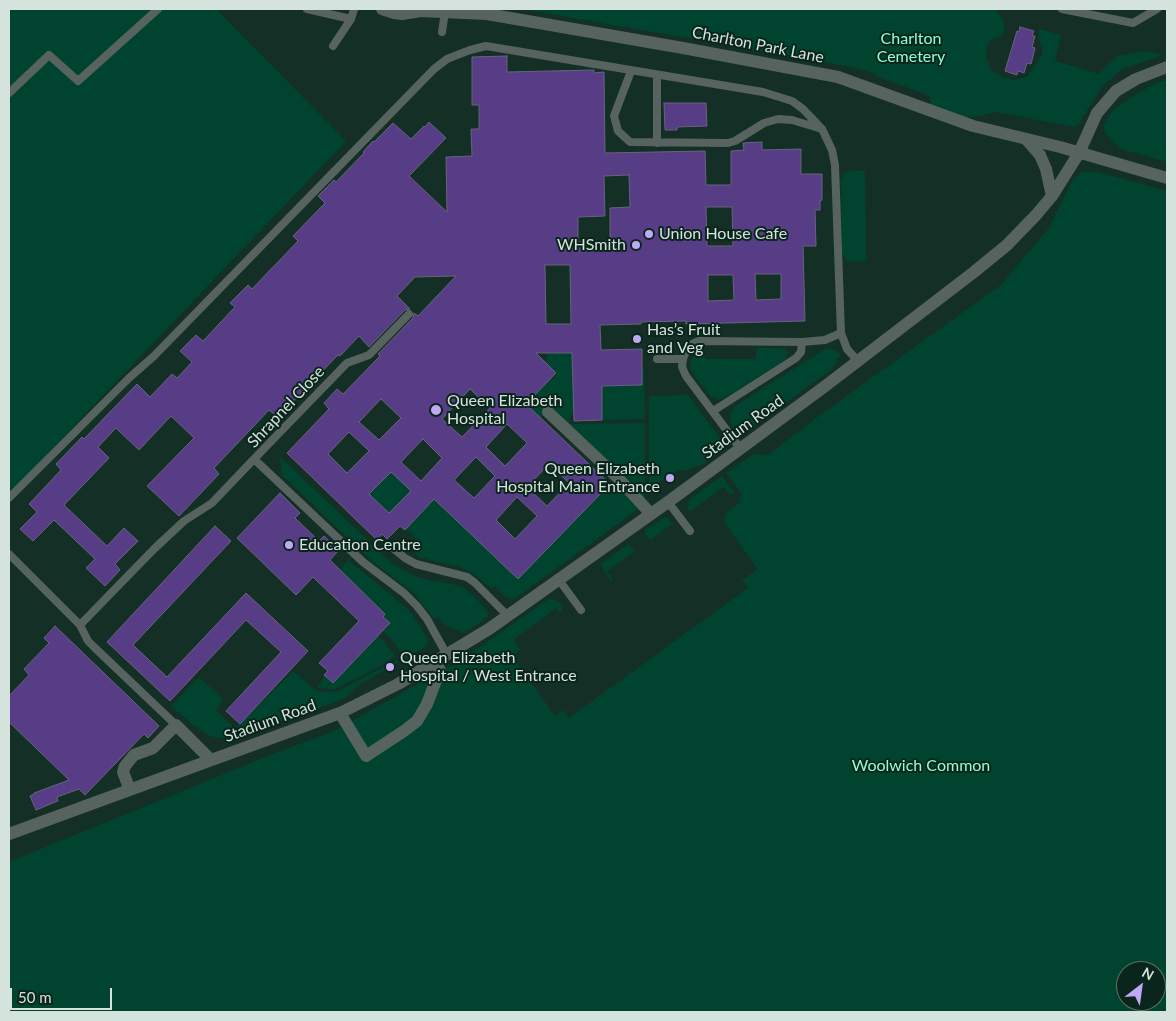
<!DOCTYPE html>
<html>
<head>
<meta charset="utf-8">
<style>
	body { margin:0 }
	#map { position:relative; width:1176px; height:1021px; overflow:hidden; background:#142f25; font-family:Lato,sans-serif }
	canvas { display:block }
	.frame { position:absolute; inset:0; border:10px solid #d4e3dc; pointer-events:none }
	.north { position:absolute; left:1116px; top:961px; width:50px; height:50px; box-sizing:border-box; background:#0a251b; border:1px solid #5b7168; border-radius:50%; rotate:30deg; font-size:14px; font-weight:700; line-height:20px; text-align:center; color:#d4e3dc }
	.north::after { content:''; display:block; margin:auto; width:18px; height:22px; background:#bfa9f4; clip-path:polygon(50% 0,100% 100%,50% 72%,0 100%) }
	.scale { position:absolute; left:10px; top:988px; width:102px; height:22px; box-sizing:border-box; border:2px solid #d4e3dc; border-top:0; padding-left:6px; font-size:15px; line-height:18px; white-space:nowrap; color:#d4e3dc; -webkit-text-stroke:4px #0a251b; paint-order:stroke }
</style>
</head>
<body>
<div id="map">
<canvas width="1176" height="1021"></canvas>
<div class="frame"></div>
<div class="north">N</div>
<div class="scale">50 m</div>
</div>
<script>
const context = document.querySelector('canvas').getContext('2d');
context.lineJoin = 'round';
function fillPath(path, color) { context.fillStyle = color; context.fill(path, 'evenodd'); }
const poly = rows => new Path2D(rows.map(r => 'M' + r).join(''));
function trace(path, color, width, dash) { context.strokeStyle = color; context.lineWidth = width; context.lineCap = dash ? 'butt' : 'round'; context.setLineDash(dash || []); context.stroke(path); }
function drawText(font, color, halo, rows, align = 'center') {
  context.font = font + ' Lato,sans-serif'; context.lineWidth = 4; context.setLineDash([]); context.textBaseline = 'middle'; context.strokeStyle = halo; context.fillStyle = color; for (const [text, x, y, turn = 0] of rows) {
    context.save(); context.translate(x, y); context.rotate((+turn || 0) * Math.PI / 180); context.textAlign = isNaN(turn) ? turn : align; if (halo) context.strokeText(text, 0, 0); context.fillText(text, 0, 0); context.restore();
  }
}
fillPath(poly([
	[9,9,216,9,346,141,9,494],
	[522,9,994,9,1003,19,1005,30,1001,37,992,39,987,46,986,57,991,70,1002,77,1014,80,1027,77,1042,55,1042,46,1038,37,1039,29,1061,35,1055,61,1099,74,1117,56,1146,51,1163,55,1122,69,1102,87,1081,120,1078,125,1073,127,997,112,974,117,961,117,936,109,931,104,930,96,876,76,874,73,852,67],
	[1167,80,1167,162,1121,149,1111,140,1105,132,1104,124,1112,111,1132,97,1154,84],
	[850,171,865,171,866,262,849,261,843,255,842,251,841,181,844,174],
	[1085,171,1098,172,1167,191,1167,1012,9,1012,9,862,278,752,332,732,461,660,549,599,552,599,560,603,563,607,560,613,556,608,513,640,520,650,512,656,555,716,563,710,569,718,748,588,742,580,758,569,724,522,726,513,741,502,738,498,742,494,726,473,754,454,768,455,820,415,1001,285,1049,228,1072,181,1081,172],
	[1126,971,1156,971,1156,1001,1126,1001],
	[757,348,782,348,786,350,788,355,785,360,726,397,718,399,710,396,691,371,690,364,693,355,698,349,704,349,705,359,756,359],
	[827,348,837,351,841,356,838,357,836,363,832,369,751,428,742,429,735,425,732,428,729,416,735,406],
	[547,353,572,353,574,413,570,414,570,424,645,423,645,499,548,409,540,418,526,404,550,379,551,380,557,374,546,363],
	[642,369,644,369,645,419,602,420,602,386,642,385],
	[688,395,720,438,721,448,718,453,702,465,683,471,678,470,649,489,649,396],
	[280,457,394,565,417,577,429,580,452,584,464,588,473,595,487,610,488,617,464,633,445,625,437,616,434,619,415,594,374,563,282,475],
	[393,470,412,489,389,513,369,494],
	[722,476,734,492,730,495,724,487,690,511,688,508,689,500],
	[615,479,638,509,513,600,506,597,495,586,492,589,471,572,462,568,418,557,415,553,421,543,406,529,434,499,518,579],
	[665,517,667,517,672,524,650,540,645,534,645,530],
	[628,544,635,551,607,571,613,580,611,581,602,568,602,563],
	[348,560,403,605,413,615,427,638,427,646,405,659,394,642,379,628,390,623,383,617,385,613,366,595,358,590,359,588,340,570],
	[378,636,386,644,395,656,388,662,335,689,318,688,324,675,333,683],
	[397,660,399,662,359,685,344,699,232,738,217,738,208,735,192,724,171,706,199,677,223,699,216,710,235,729,293,671,317,691,336,692]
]), '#004430');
const building = poly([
	[1020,27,1034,31,1032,36,1035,36,1032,47,1035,48,1031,64,1027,63,1024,73,1018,71,1017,75,1005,71,1017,31,1019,32,1020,27],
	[507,56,507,72,594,70,594,73,604,72,605,153,705,151,706,185,731,185,731,151,744,150,743,143,762,142,762,150,801,149,801,174,822,174,822,200,820,201,820,210,815,210,816,246,803,246,805,321,686,324,686,321,641,322,641,324,600,325,601,350,642,349,642,385,602,386,602,420,574,421,572,353,536,353,556,373,526,404,610,484,518,579,434,499,405,530,400,526,387,539,382,534,377,540,287,453,329,409,324,403,337,389,343,394,380,356,378,354,413,318,414,313,418,316,456,276,415,277,397,296,410,309,405,310,369,347,359,336,340,356,338,355,282,413,275,415,269,410,214,468,219,474,179,516,147,486,194,438,171,416,139,450,116,428,98,447,109,458,64,505,107,546,124,528,138,541,115,564,120,570,105,586,86,568,95,559,54,520,33,541,20,529,37,512,29,504,61,470,56,464,82,437,84,439,137,384,150,397,172,374,177,378,192,362,180,351,196,335,203,341,235,307,230,303,248,285,252,289,298,241,293,236,325,203,318,196,334,180,336,182,364,153,363,152,373,141,374,142,393,123,411,139,424,126,425,127,429,122,446,138,409,176,447,212,446,157,472,156,471,129,479,129,479,105,472,105,472,57,507,56],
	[629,175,630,207,610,208,610,241,578,242,578,217,605,216,604,176,629,175],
	[706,207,732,207,733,246,707,246,706,207],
	[545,265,570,265,571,324,546,324,545,265],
	[755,274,781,274,781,299,756,300,755,274],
	[708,275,733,275,734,300,708,301,708,275],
	[470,389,490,408,462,437,442,419,470,389],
	[381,399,401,418,379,440,359,422,381,399],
	[507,424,527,443,505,466,486,447,507,424],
	[349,432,369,451,347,473,328,454,349,432],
	[423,439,442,458,421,481,401,462,423,439],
	[476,457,495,476,474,498,454,480,476,457],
	[549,464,569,483,547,506,527,487,549,464],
	[391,472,411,491,389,513,369,494,391,472],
	[517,497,537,516,515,539,496,520,517,497],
	[664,103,706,103,707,126,677,127,677,130,665,130,664,103],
	[280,493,300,513,295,518,319,541,324,536,339,550,330,560,385,614,383,617,390,623,333,683,324,675,328,671,319,663,359,621,313,577,296,595,237,538,280,493],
	[215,526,231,541,133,645,167,677,246,593,308,651,240,724,226,711,281,652,246,620,170,701,107,642,215,526],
	[55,626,159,726,148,738,144,734,85,795,79,789,57,797,58,801,36,810,30,796,34,794,34,793,69,780,9,722,9,696,29,675,24,669,49,643,44,638,55,626]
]);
fillPath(building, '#573d86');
trace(building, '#69637b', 1);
trace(poly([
	[307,9,351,19],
	[1062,9,1133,23,1157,9],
	[442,32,445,12],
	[333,46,351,19,354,9],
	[631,71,614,116,618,131,630,142,728,143,735,141,764,123,778,119,792,120,822,129],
	[657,75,657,143],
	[9,93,49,55,78,81,158,9],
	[409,314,369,355,347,363,254,459,363,562,404,593,417,606,427,619,447,655],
	[657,359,683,359],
	[713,411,796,358,801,352,802,342],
	[740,448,686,376,682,367,683,359,686,351,692,344,699,341,802,342,825,340,841,333],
	[9,498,129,378,154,356,434,69,447,59,470,50,486,46,763,92,792,101,803,109,822,129,832,150,835,165,841,333,847,349,858,361],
	[668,502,690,531],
	[394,549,405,558,416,564,467,577,474,582,508,616],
	[9,554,80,625,154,549,184,521,212,503,254,459],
	[559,580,581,610],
	[80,625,88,641,94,647,176,725]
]), '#57635e', 8);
trace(poly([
	[1026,139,1040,155,1046,169,1052,196],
	[548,412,617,477,651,514],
	[340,713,366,756,404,731,417,721,427,704,440,670,435,663],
	[130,790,123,772,125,766,134,755,153,748,176,725,211,760],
	[9,834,340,713,398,684,489,629,668,502,824,387,974,272,1007,245,1036,215,1052,196,1079,153]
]), '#57635e', 12);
trace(poly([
	[382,9,394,13,402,14,421,11,487,14,683,48,838,77,973,126,1060,147,1167,178],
	[1079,153,1097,113,1116,91,1136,79,1167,67]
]), '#57635e', 12);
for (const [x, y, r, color] of [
	[649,234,5,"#bfa9f4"],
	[636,245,5,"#bfa9f4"],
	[637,339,5,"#bfa9f4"],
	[436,410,6,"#bfa9f4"],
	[670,478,5,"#bfa9f4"],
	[289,545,5,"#bfa9f4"],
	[390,667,5,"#bfa9f4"]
]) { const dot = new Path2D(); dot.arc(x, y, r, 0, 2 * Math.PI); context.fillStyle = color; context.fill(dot); trace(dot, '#0a251b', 2); }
drawText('16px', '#90fed3', '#0a251b', [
	["Charlton",911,39],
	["Cemetery",911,57],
	["Woolwich Common",921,766]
]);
drawText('16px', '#d4e3dc', '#0a251b', [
	["Charlton Park Lane",758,45,11],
	["Shrapnel Close",286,407,-47],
	["Stadium Road",743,427,-36],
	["Stadium Road",270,721,-20]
]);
drawText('16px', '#d4e3dc', '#0a251b', [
	["Union House Cafe",659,234],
	["WHSmith",626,245,"right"],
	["Has’s Fruit",647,330],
	["and Veg",647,348],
	["Queen Elizabeth",447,401],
	["Hospital",447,419],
	["Queen Elizabeth",660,469,"right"],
	["Hospital Main Entrance",660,487,"right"],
	["Education Centre",299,545],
	["Queen Elizabeth",400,658],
	["Hospital / West Entrance",400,676]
], 'left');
</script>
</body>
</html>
